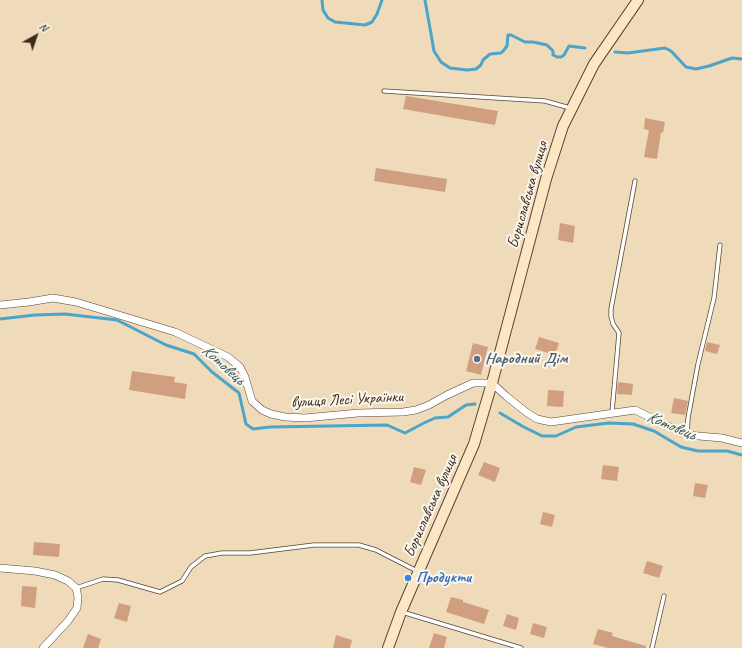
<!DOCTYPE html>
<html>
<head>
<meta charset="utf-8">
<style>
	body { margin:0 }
	#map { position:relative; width:742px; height:648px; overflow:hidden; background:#efdbb9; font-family:Caveat,sans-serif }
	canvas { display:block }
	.north { position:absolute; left:16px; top:16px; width:40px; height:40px; -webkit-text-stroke:3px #fbf7ec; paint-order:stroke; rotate:40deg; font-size:11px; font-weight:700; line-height:16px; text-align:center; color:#3b2a1e }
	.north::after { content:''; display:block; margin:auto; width:14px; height:18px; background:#3b2a1e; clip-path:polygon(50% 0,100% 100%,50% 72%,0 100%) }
</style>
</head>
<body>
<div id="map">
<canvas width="742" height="648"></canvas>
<div class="north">N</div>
</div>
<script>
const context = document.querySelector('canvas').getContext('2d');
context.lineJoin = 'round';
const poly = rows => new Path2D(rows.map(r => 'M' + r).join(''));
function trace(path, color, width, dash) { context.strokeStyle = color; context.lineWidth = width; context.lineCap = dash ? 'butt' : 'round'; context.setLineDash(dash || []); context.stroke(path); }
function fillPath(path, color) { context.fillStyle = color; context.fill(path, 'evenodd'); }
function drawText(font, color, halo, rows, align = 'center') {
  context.font = font + ' Caveat,sans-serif'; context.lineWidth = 4; context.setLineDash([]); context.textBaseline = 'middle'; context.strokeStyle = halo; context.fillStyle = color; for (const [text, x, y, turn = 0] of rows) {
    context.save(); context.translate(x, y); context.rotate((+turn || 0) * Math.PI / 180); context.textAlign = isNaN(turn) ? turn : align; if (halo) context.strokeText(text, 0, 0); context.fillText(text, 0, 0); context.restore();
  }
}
trace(poly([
	[322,0,323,10,328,18,335,22,365,25,372,22,377,14,382,0],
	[425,0,434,51,441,62,450,68,467,70,476,69,481,65,483,60,490,54,501,53,504,50,507,46,508,35,511,35,525,42,533,42,547,45,553,51,553,55,557,57,561,57,564,55,569,46,585,48],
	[615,52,628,53,665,48,671,51,686,67,696,69,709,66,732,58,742,59],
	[0,319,35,315,65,314,117,320,166,345,194,354,212,372,239,393,246,424,253,429,270,427,387,425,405,433,424,423,435,418,448,417,466,405,475,404],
	[500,413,522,426,542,436,556,436,576,427,609,423,633,424,654,431,681,447,698,451,727,451,742,455]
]), '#4ba5c9', 3);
fillPath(poly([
	[406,96,498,111,495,125,403,109],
	[645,118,665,122,663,133,661,132,657,159,644,157,649,130,644,129],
	[376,168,447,179,445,192,374,181],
	[560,223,575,226,573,243,558,240],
	[539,337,559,343,555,355,535,349],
	[707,342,720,345,717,354,705,351],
	[473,343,488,347,481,375,466,371],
	[132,371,175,377,174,382,187,384,185,399,129,390],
	[618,382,633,384,632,395,617,394],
	[548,390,564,391,563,407,547,406],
	[674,398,688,401,685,415,671,413],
	[484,462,500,468,495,482,478,475],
	[603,465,619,467,617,481,601,479],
	[414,467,426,470,421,485,410,482],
	[695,483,708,485,705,498,693,496],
	[543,512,555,515,552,527,540,524],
	[34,542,60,544,59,557,33,555],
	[647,561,663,566,659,578,643,573],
	[22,586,37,587,35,608,21,606],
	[451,597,463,600,463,602,489,610,484,624,446,612],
	[119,603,131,606,127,622,114,618],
	[507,614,519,618,516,630,503,626],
	[533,623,547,627,544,638,530,634],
	[598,629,613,633,612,636,646,646,646,648,608,648,593,644],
	[434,633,447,637,444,648,429,648],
	[88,634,101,639,98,648,83,648],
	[336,635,352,640,350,648,333,648]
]), '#d09f80');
const service = poly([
	[384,91,545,101,570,108],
	[612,412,619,333,613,324,611,316,611,309,635,181],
	[687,435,688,418,698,364,714,298,720,245],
	[76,588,103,579,118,580,160,592,182,581,191,567,205,556,222,553,250,553,314,545,359,545,376,550,417,571],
	[402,612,521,648],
	[652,648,664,596]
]);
const minor = poly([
	[0,305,29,302,53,298,76,302,175,332,228,357,240,367,245,377,252,401,262,410,271,414,285,417,305,418,358,413,403,412,416,410,429,405,447,395,473,383,492,383,506,396,526,412,537,419,551,422,635,410,687,435,722,438,742,443],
	[0,568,35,571,55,575,68,581,76,588,78,597,77,608,68,621,43,648]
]);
const secondary = poly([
	[388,648,401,612,474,444,492,383,546,179,563,126,594,64,638,0]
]);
trace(service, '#564535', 5);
trace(minor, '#564535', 8);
trace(secondary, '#564535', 12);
trace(service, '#fff', 3.5);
trace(minor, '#fff', 7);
trace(secondary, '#fce6c4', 10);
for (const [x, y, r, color] of [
	[477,359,4,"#5c6f8a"],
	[408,578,4,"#3f7fe0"]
]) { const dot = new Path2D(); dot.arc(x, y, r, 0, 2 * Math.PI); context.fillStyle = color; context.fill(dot); trace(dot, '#fbf7ec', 1.5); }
drawText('16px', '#3b2a1e', '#fbf7ec', [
	["Бориславська вулиця",528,195,-74],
	["вулиця Лесі Українки",347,400,-3],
	["Бориславська вулиця",431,506,-66]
]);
drawText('bold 16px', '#4e5e75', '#fbf7ec', [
	["Народний Дім",485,359]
], 'left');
drawText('bold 16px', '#366cbe', '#fbf7ec', [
	["Продукти",416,578]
], 'left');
drawText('italic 17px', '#415b62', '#fbf7ec', [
	["Котовець",223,365,42],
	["Котовець",671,426,23]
]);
</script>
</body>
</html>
